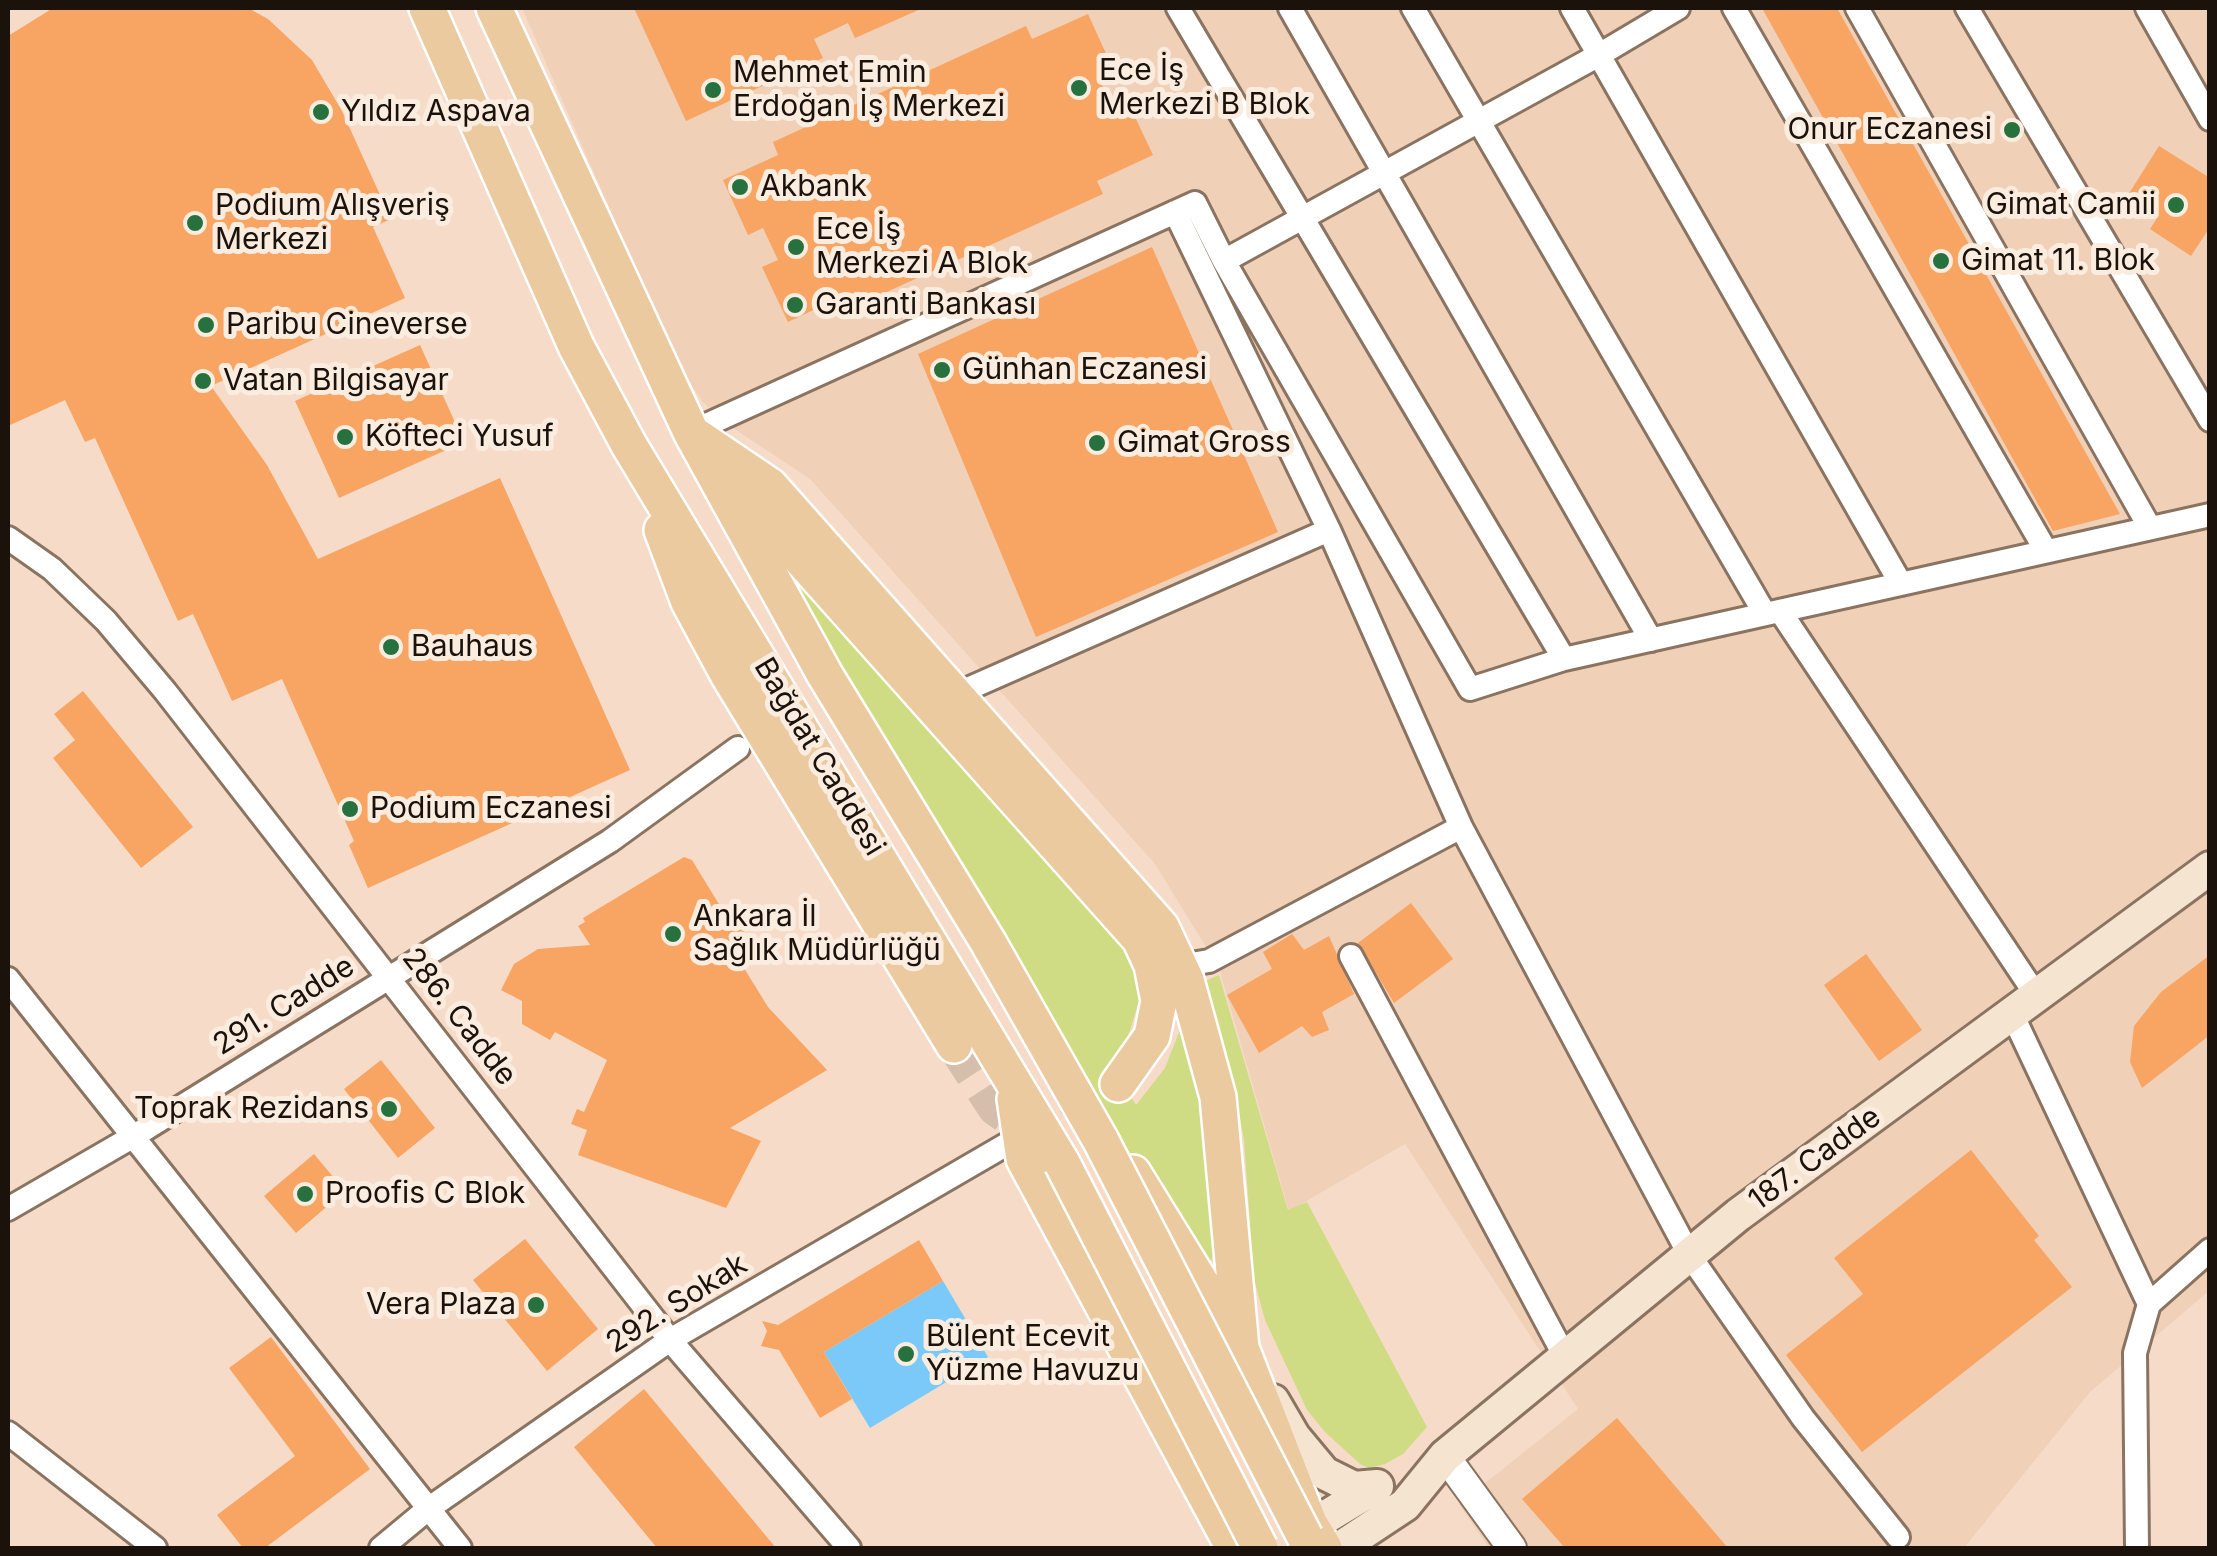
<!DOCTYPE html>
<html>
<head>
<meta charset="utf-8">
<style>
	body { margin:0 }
	#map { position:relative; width:2217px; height:1556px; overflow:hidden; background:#f6dcc8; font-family:Inter,sans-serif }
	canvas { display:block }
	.frame { position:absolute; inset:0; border:10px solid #1a120b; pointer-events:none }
</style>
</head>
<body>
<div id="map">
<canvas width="2217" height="1556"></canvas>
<div class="frame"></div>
</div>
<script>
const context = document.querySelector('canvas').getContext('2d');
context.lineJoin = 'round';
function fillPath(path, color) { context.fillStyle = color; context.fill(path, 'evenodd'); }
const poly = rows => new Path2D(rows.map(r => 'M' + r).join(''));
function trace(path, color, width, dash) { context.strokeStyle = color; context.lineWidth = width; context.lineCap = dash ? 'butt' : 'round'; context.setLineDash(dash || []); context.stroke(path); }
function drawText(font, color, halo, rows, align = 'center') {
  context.font = font + ' Inter,sans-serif'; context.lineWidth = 10; context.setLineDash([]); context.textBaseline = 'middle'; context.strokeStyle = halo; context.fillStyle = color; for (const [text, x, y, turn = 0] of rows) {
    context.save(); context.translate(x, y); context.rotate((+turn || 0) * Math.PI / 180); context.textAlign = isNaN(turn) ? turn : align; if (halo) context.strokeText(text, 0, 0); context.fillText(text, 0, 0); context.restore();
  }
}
fillPath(poly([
	[522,8,2209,8,2209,1291,2090,1392,1964,1548,1489,1548,1459,1504,1578,1409,1405,1144,1289,1211,1219,968,1155,864,810,479,727,424,702,401,677,363]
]), '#f0d0b7');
fillPath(poly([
	[774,554,1127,947,1140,997,1127,1041,1111,1065,1136,1105,1165,1068,1183,1022,1208,1130,1214,1252,1207,1273,1196,1272],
	[1219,975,1288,1210,1307,1202,1427,1427,1403,1454,1385,1464,1369,1468,1360,1464,1325,1432,1307,1410,1265,1320,1254,1279,1244,1140,1233,1079,1203,982]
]), '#d0dc84');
fillPath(poly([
	[943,1281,988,1357,870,1428,824,1352]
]), '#7ac9f8');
fillPath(poly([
	[53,8,248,8,268,19,312,60,342,111,391,219,373,227,405,298,211,386,267,465,318,559,500,478,630,770,368,888,349,845,354,841,282,679,232,701,193,614,178,621,95,438,85,442,65,400,8,426,8,36],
	[634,8,923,8,855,38,848,23,814,39,823,58,686,121],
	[1762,8,1837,8,2120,514,2053,531],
	[1088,14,1113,69,1098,76,1112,107,1127,100,1153,155,1097,181,1103,194,849,309,843,296,788,322,762,267,778,260,763,228,748,235,723,180,778,155,773,142,1026,26,1032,39],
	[2159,146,2210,178,2210,227,2191,256,2150,229,2159,215,2128,195],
	[1152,247,1278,532,1036,637,918,354],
	[420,345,464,442,339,498,295,401],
	[83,691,193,827,141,868,53,758,75,740,54,714],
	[684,857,692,860,736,932,742,928,754,949,739,960,768,1007,827,1070,730,1128,761,1141,726,1208,578,1155,587,1130,571,1124,577,1109,584,1112,607,1060,555,1032,550,1040,522,1024,522,1001,501,990,514,964,538,949,590,945,578,926,585,922,583,918],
	[1411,903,1453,959,1394,1003,1358,943],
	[1292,934,1304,950,1329,936,1354,994,1322,1012,1329,1030,1312,1037,1302,1026,1259,1053,1227,995,1272,969,1263,952],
	[1866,954,1922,1030,1879,1061,1824,985],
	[2210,955,2210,1035,2142,1088,2130,1062,2134,1026,2161,992],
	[381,1060,435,1128,398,1158,344,1089],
	[1971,1150,2039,1236,2034,1240,2072,1287,1862,1452,1786,1355,1863,1294,1834,1258],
	[314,1154,345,1191,296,1233,264,1196],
	[525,1239,598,1329,547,1371,473,1280],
	[919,1240,943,1281,824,1352,852,1399,820,1418,779,1350,761,1346,767,1331,762,1321,778,1325],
	[271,1337,370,1469,265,1548,243,1548,217,1515,295,1456,229,1368],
	[644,1389,776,1548,657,1548,574,1447],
	[1617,1418,1728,1548,1565,1548,1522,1499]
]), '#f8a463');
trace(poly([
	[954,1045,995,1108,1016,1123,1044,1131,1069,1127,1118,1084]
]), '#d5beac', 35, [35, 18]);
const minor = poly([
	[1178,8,1564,659],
	[1290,8,1651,640],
	[1413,8,1765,614],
	[1572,8,1901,584],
	[1734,8,2046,551],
	[1857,8,2150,528],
	[1967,8,2210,420],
	[2147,8,2210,119],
	[1175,212,1329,530],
	[1224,261,1470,689,1564,659,2210,515],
	[691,432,1195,203,1224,261,1599,55,1678,8],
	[8,538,52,569,106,621,165,691,670,1340,849,1548],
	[1780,611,2038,998],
	[954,695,1329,530,1461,827],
	[1351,956,1564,1355],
	[1179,966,1209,961,1461,827,1690,1256,1803,1418,1898,1537],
	[8,979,460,1548],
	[2013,1016,2149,1304,2135,1353,2137,1548],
	[8,1209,134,1136,610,841,738,748],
	[2149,1304,2210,1250],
	[8,1433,155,1548],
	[381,1548,428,1509,670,1340,1021,1136]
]);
const tertiary = poly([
	[1445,1456,1512,1548]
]);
const secondary = poly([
	[1273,1401,1294,1437,1324,1473,1354,1488,1377,1486],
	[1311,1526,1377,1486],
	[1340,1548,1405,1505,1445,1456,1738,1215,2210,868]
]);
const primary = poly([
	[427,8,576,346,629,445,1062,1163],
	[494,8,691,432,825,675,988,942,1101,1141],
	[699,438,770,486,1161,927,1186,980,1218,1097,1241,1348],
	[745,496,1140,939,1152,965,1159,1001,1152,1036,1118,1084],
	[662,530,689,602,729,676,954,1045],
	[1015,1099,1024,1159,1234,1548],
	[1133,1173,1241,1348,1309,1523,1324,1548]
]);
trace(minor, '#8a7461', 28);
trace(tertiary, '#8a7461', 32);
trace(secondary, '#8a7461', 38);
trace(primary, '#fff', 40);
trace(minor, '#fff', 22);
trace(tertiary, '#fff', 28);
trace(secondary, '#f5e4d0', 32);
trace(primary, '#ebcaa0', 35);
const primaryBridge = poly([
	[1101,1141,1305,1537],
	[1062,1163,1260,1548]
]);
trace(primaryBridge, '#fff', 40, []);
trace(primaryBridge, '#ebcaa0', 35);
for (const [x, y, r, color] of [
	[1079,88,10,"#27713f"],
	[713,90,10,"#27713f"],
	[321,112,10,"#27713f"],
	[2012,130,10,"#27713f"],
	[740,187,10,"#27713f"],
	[2176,205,10,"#27713f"],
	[195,223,10,"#27713f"],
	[796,247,10,"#27713f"],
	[1941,261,10,"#27713f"],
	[795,305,10,"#27713f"],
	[206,325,10,"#27713f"],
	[942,370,10,"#27713f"],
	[203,381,10,"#27713f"],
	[345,437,10,"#27713f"],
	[1097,443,10,"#27713f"],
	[391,647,10,"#27713f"],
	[350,809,10,"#27713f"],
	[673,934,10,"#27713f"],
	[389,1109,10,"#27713f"],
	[305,1194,10,"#27713f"],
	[536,1305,10,"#27713f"],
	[906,1354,10,"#27713f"]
]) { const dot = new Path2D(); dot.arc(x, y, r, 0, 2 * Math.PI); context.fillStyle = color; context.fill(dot); trace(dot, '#fbece0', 4); }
drawText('30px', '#1a120b', '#fbece0', [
	["Ece İş",1099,71],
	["Merkezi B Blok",1099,105],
	["Mehmet Emin",733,73],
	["Erdoğan İş Merkezi",733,107],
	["Yıldız Aspava",341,112],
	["Onur Eczanesi",1992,130,"right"],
	["Akbank",760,187],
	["Gimat Camii",2156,205,"right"],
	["Podium Alışveriş",215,206],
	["Merkezi",215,240],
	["Ece İş",816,230],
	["Merkezi A Blok",816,264],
	["Gimat 11. Blok",1961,261],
	["Garanti Bankası",815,305],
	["Paribu Cineverse",226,325],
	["Günhan Eczanesi",962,370],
	["Vatan Bilgisayar",223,381],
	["Köfteci Yusuf",365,437],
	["Gimat Gross",1117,443],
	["Bauhaus",411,647],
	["Podium Eczanesi",370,809],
	["Ankara İl",693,917],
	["Sağlık Müdürlüğü",693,951],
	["Toprak Rezidans",369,1109,"right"],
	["Proofis C Blok",325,1194],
	["Vera Plaza",516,1305,"right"],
	["Bülent Ecevit",926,1337],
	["Yüzme Havuzu",926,1371]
], 'left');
drawText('30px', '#1a120b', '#fbece0', [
	["Bağdat Caddesi",819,757,59],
	["291. Cadde",284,1006,-32],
	["286. Cadde",459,1017,52],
	["187. Cadde",1815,1159,-36],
	["292. Sokak",677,1304,-32]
]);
</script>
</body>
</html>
